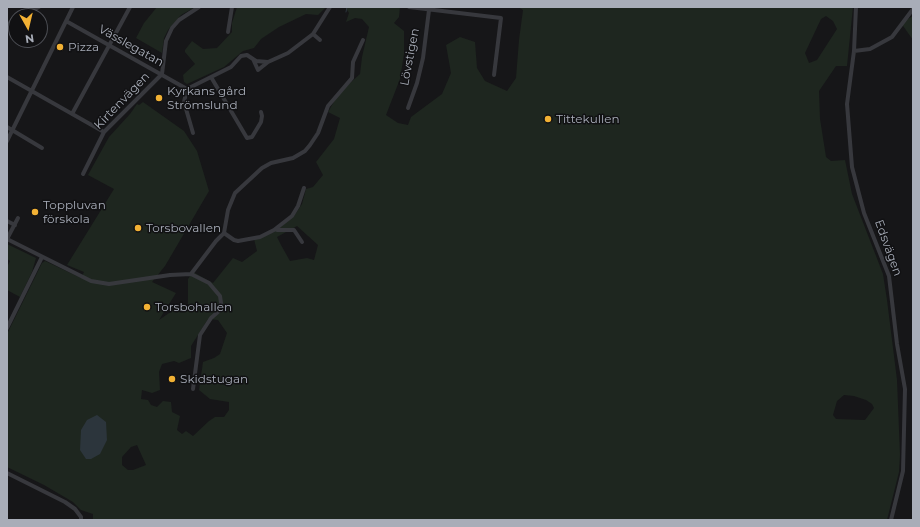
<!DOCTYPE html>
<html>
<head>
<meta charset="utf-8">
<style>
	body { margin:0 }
	#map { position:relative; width:920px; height:527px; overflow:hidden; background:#161618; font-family:Montserrat,sans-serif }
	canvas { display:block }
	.frame { position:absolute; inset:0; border:8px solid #a8adb8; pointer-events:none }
	.north { position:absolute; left:8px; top:8px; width:40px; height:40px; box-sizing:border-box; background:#111113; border:1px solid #4d4f55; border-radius:50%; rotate:172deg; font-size:11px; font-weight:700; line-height:16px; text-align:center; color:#a8adb8 }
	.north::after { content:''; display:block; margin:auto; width:14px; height:18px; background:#f2b134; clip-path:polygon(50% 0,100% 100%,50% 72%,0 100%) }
</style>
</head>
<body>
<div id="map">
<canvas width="920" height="527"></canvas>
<div class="frame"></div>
<div class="north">N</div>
</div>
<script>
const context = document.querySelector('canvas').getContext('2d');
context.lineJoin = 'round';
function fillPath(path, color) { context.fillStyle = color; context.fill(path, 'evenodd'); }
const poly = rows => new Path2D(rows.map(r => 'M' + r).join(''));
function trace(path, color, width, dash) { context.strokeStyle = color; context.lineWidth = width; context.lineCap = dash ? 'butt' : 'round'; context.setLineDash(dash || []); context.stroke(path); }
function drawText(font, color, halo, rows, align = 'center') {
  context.font = font + ' Montserrat,sans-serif'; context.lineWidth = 3; context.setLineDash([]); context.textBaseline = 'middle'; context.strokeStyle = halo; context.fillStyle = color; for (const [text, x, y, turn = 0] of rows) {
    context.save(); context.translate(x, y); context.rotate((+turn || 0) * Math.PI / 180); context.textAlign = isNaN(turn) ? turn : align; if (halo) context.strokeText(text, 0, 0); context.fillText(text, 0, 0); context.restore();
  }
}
fillPath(poly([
	[157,7,195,7,181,15,168,30,164,38,162,53,136,38,144,23],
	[237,7,326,7,318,15,306,14,279,27,261,39,254,48,243,51,224,67,187,84,184,82,183,75,195,64,185,52,185,50,192,41,203,49,217,48,232,32,232,23],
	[345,7,400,7,399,17,394,23,404,31,404,54,400,79,386,115,398,123,408,125,411,117,442,94,451,73,446,45,460,37,475,42,477,68,485,81,507,91,516,78,519,40,523,10,518,7,853,7,847,66,836,66,819,91,820,119,826,157,831,161,845,160,852,194,883,274,887,300,897,380,900,455,899,472,887,520,93,520,93,514,81,510,73,502,44,485,7,467,7,334,42,263,45,261,81,278,84,272,67,265,114,189,88,175,109,137,130,114,137,104,139,105,143,102,184,131,197,151,209,191,165,266,152,282,176,293,159,320,172,311,188,305,188,279,193,272,213,283,233,258,242,262,257,251,254,239,274,232,294,216,302,204,306,189,313,187,323,175,316,162,334,139,340,118,328,112,339,93,360,74,362,57,369,27,362,19,355,18,346,22,349,13],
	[826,16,833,21,837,29,817,60,809,63,805,53,821,19],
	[297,226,318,245,314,260,307,258,290,261,281,245,277,237],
	[208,319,218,320,227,333,220,354,214,358,203,362,199,390,210,399,229,402,229,410,224,417,215,417,209,421,193,436,186,431,182,434,177,430,180,416,172,412,171,402,163,401,157,407,151,405,148,400,141,399,142,390,152,393,160,390,159,372,162,364,174,361,179,363,191,358,191,346],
	[844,395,854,396,866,400,872,404,874,408,865,420,836,419,833,415,837,401],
	[137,445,146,465,133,470,128,470,122,465,122,457,131,447],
	[913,16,913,40,901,23],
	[7,244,36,258,32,272,20,297,7,290,7,267,10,261,7,259]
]), '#1e261f');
fillPath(poly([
	[97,415,106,422,107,440,100,454,91,459,86,459,80,450,81,430,87,420]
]), '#2c353c');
trace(poly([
	[346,12,347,7]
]), '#2c353c', 1);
trace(poly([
	[409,7,501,18,494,75],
	[856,7,854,51,847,104,852,167,864,213,889,276,897,344,905,389,903,471,891,520],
	[20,16,39,7],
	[66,21,187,89],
	[7,27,12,20,16,18],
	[228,32,232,7],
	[313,34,320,40],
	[854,51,870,49,892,37,913,9],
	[253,59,258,70,268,62],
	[7,77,104,132],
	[211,77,247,138,252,137,261,122,262,116,261,112],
	[408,108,417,83,423,58,429,10],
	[72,114,130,7],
	[7,127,42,148],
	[193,133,184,102,187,89,231,67,241,56,247,55,256,61,268,62,288,53,313,34,330,7],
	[7,141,73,7],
	[83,174,104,132,162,74,166,41,172,28,179,20,199,7],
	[7,221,15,225],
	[277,230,294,230,302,242],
	[224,233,234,240,238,241,260,237,274,230,292,216,298,206,304,188],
	[7,239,91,281,109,284,170,275,191,274,209,283,220,296,221,303,219,311,211,318,200,335,193,389],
	[7,239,18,218],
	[191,274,216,241,224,233,228,210,235,193,262,168,271,163,293,158,305,151,310,145,318,133,328,106,352,78,353,62,363,40],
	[7,328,42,257],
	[7,473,65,502,75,509,81,517,81,520]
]), '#37383d', 4);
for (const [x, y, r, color] of [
	[60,47,4,"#f2b134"],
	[159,98,4,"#f2b134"],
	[548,119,4,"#f2b134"],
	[35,212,4,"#f2b134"],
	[138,228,4,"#f2b134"],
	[147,307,4,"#f2b134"],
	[172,379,4,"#f2b134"]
]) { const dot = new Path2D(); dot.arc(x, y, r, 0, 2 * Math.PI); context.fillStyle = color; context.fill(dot); trace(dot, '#111113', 1.5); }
drawText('12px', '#a8adb8', '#111113', [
	["Vässlegatan",131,46,29],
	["Lövstigen",410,57,-79],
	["Kirtenvägen",122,101,-46],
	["Edsvägen",888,248,70]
]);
drawText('12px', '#a8adb8', '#111113', [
	["Pizza",68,47],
	["Kyrkans gård",167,91],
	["Strömslund",167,105],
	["Tittekullen",556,119],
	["Toppluvan",43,205],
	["förskola",43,219],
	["Torsbovallen",146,228],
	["Torsbohallen",155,307],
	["Skidstugan",180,379]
], 'left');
</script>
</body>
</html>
